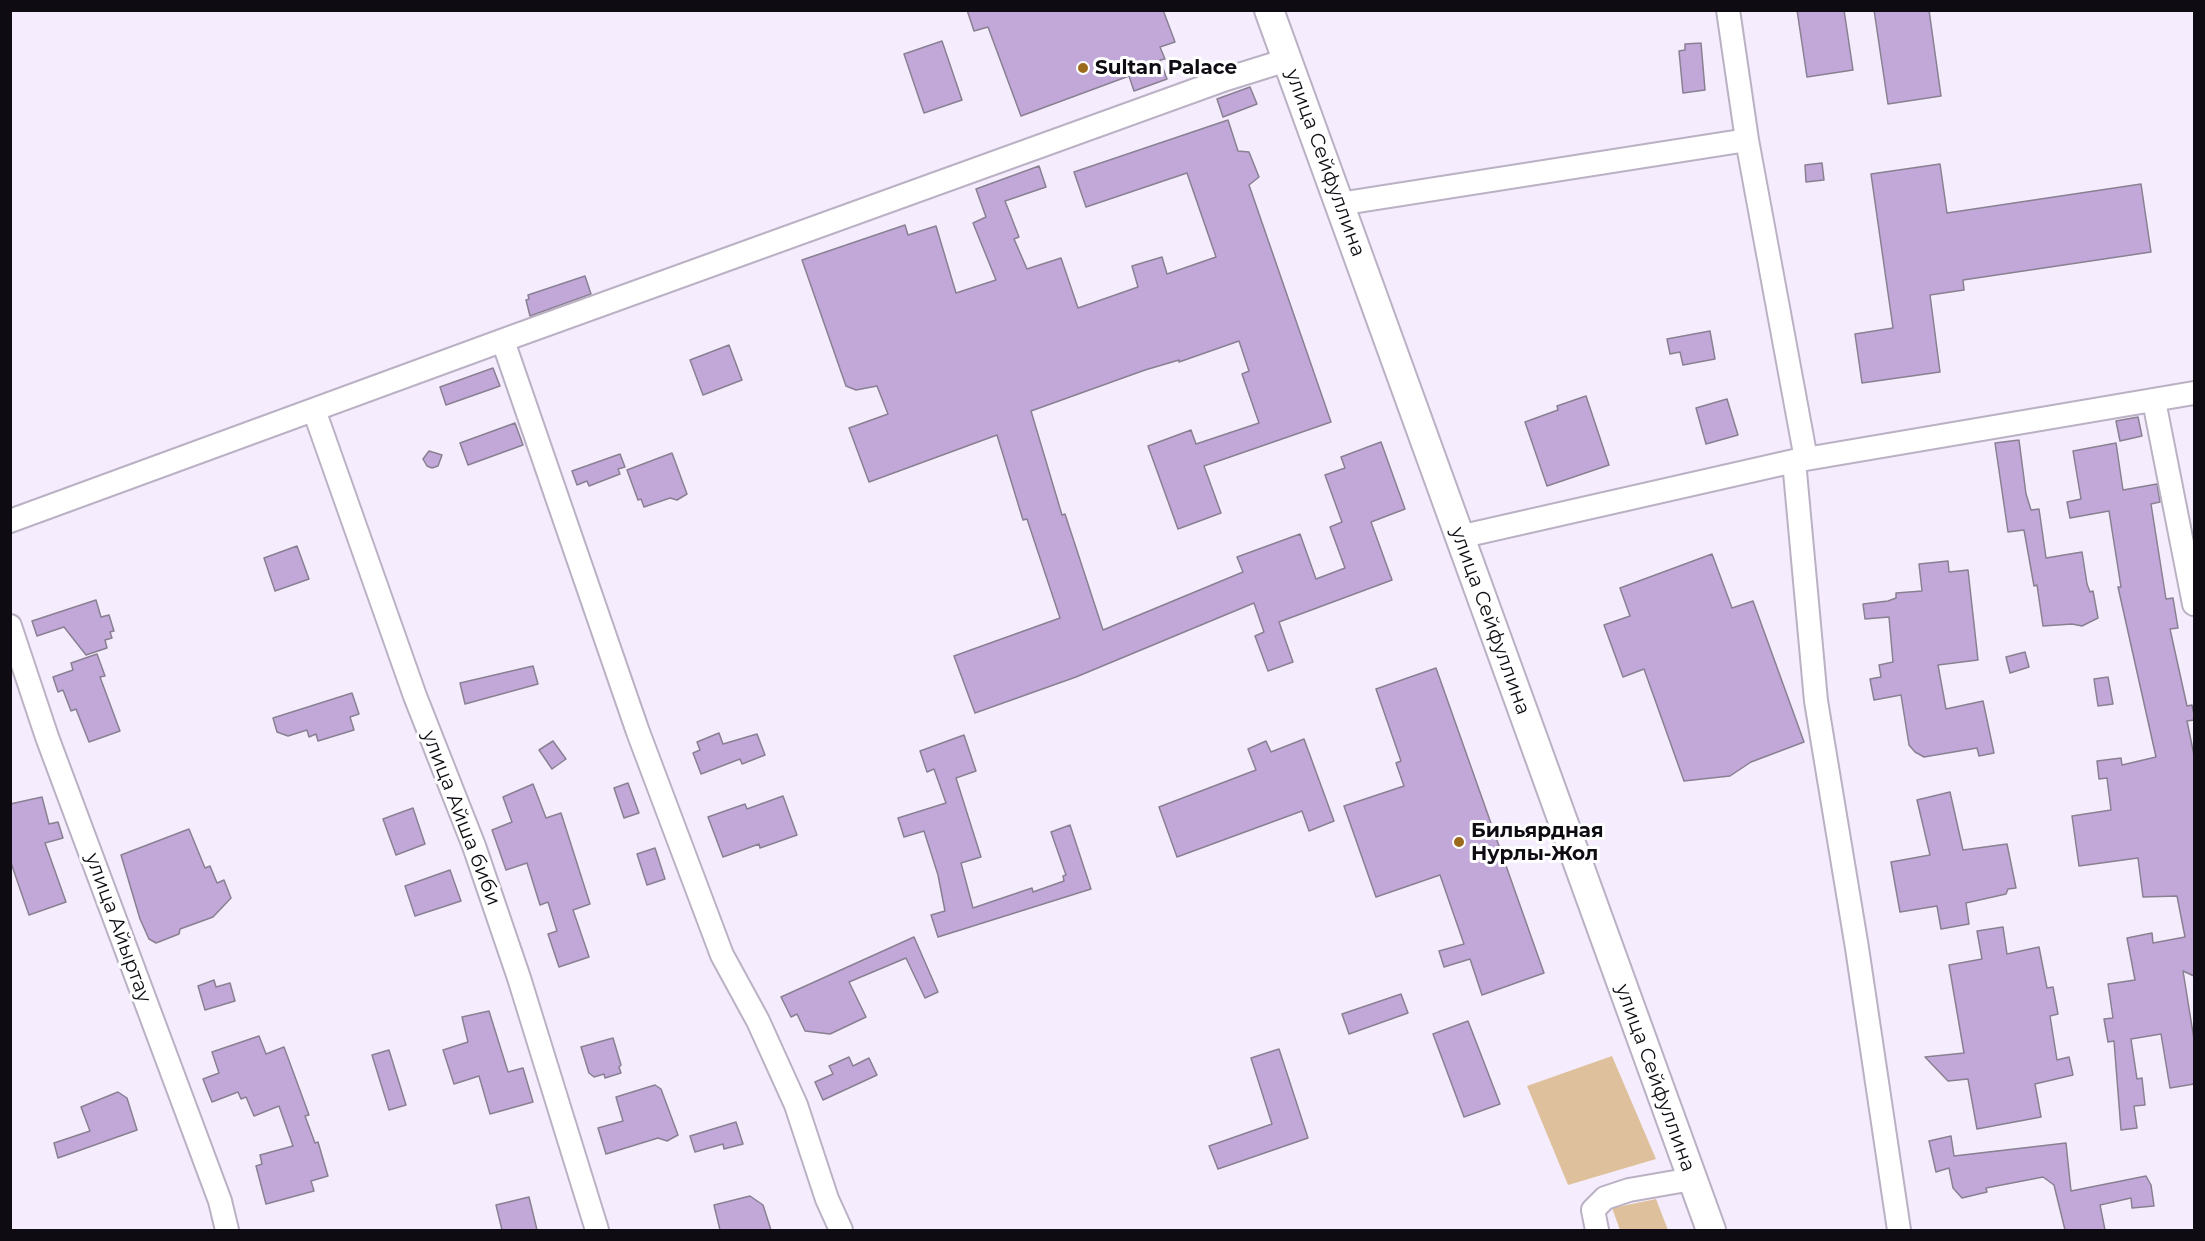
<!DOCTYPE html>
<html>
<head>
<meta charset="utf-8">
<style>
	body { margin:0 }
	#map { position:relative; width:2205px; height:1241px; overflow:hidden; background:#f5edfd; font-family:Montserrat,sans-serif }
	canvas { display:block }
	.frame { position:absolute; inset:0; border:12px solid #0f0b12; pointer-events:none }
</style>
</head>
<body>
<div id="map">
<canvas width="2205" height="1241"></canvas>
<div class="frame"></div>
</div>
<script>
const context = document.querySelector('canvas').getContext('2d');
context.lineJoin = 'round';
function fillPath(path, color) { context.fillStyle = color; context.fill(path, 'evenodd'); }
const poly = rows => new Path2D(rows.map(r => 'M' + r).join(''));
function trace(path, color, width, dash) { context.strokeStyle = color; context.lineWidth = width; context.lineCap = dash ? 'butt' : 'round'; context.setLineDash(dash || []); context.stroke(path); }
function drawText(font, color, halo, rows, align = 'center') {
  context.font = font + ' Montserrat,sans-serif'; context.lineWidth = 6; context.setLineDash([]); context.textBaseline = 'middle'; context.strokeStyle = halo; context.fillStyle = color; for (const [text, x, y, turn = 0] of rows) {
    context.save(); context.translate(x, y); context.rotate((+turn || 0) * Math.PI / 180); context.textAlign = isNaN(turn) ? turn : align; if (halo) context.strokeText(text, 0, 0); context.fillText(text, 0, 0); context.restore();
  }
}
fillPath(poly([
	[1612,1056,1656,1159,1568,1185,1527,1086],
	[1656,1199,1668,1230,1620,1230,1612,1208]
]), '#dec19c');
const building = poly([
	[967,10,1163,10,1175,42,1160,47,1165,59,1160,60,1167,79,1134,91,1129,76,1021,116,988,27,974,31,967,10],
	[1797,10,1844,10,1853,70,1807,77,1797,10],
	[1874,10,1929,10,1941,96,1888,104,1874,10],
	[942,41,962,100,924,113,904,54,942,41],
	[1701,43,1705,90,1683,93,1679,51,1685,50,1685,44,1701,43],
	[1250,87,1257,104,1223,117,1217,99,1250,87],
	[1228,120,1238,151,1249,152,1259,177,1249,185,1331,422,1204,466,1221,513,1178,529,1148,446,1191,430,1196,444,1259,423,1242,374,1249,371,1239,341,1179,362,1179,360,1145,370,1031,411,1062,515,1065,514,1103,630,1243,572,1237,557,1300,534,1316,579,1345,568,1330,527,1342,522,1325,475,1345,468,1341,457,1381,442,1405,509,1371,522,1392,580,1279,622,1293,662,1268,671,1255,636,1264,632,1254,603,1076,677,975,713,954,656,1060,618,1027,519,1023,520,997,435,869,482,849,428,888,414,877,386,856,390,846,386,802,260,905,225,908,235,936,226,956,293,996,280,973,223,986,217,976,189,1039,166,1046,187,1005,201,1019,237,1014,239,1027,269,1061,258,1078,308,1138,287,1132,266,1162,257,1167,274,1216,257,1187,173,1086,207,1074,172,1228,120],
	[1822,163,1824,180,1806,182,1805,165,1822,163],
	[1940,164,1947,213,2141,184,2151,252,1963,280,1964,290,1930,295,1940,372,1862,383,1855,334,1893,328,1871,174,1940,164],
	[585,276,591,294,530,316,526,300,529,299,528,295,585,276],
	[1710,331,1715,359,1683,365,1680,352,1670,354,1667,339,1710,331],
	[729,345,742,380,703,395,690,360,729,345],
	[493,368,500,386,446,405,440,387,493,368],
	[1586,396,1609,465,1547,486,1525,422,1558,410,1557,406,1586,396],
	[1727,399,1738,435,1706,444,1696,408,1727,399],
	[2138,417,2142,436,2120,441,2116,421,2138,417],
	[515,423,523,445,468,465,460,443,515,423],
	[2019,440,2026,494,2031,510,2039,509,2046,558,2082,552,2087,584,2090,592,2093,591,2098,618,2082,626,2072,624,2043,626,2037,585,2034,586,2024,530,2008,532,1995,443,2019,440],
	[2116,443,2123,490,2157,484,2160,502,2151,504,2166,599,2173,598,2178,628,2170,629,2187,706,2192,705,2194,714,2194,720,2187,721,2194,755,2194,976,2183,971,2194,1039,2194,1084,2170,1088,2161,1034,2131,1039,2137,1079,2142,1078,2145,1105,2134,1106,2137,1128,2121,1130,2114,1041,2108,1042,2104,1019,2113,1018,2108,984,2135,980,2127,938,2152,933,2153,943,2185,937,2177,896,2143,897,2138,858,2079,866,2072,816,2111,810,2107,778,2099,779,2097,761,2121,758,2122,765,2156,757,2118,587,2121,587,2109,511,2070,518,2067,502,2081,499,2073,451,2116,443],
	[429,451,442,455,438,466,432,468,427,466,423,459,429,451],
	[672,453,687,494,677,500,670,498,644,507,641,499,638,500,627,470,672,453],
	[620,454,625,467,618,469,620,474,589,486,587,481,577,485,572,471,620,454],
	[297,546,309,579,275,591,264,558,297,546],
	[1712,554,1732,608,1753,601,1804,742,1751,762,1730,776,1684,781,1644,669,1623,677,1604,625,1630,616,1620,588,1712,554],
	[1948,561,1949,572,1968,570,1978,660,1938,665,1946,709,1983,701,1994,753,1979,756,1977,748,1924,757,1915,752,1909,745,1901,695,1874,700,1870,679,1881,677,1879,665,1893,662,1889,617,1865,619,1863,604,1888,601,1896,598,1896,593,1922,591,1919,564,1948,561],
	[96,600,101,617,109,615,114,631,110,632,112,638,105,640,107,648,86,655,64,627,37,636,32,621,96,600],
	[2025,652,2029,667,2010,673,2006,657,2025,652],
	[97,654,105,676,100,677,120,731,89,742,76,709,71,711,63,690,58,692,53,677,73,670,71,663,97,654],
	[533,666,538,684,465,704,460,683,533,666],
	[1436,668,1544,973,1482,995,1470,959,1444,967,1439,951,1464,944,1440,875,1376,897,1344,806,1404,786,1396,763,1401,761,1376,689,1436,668],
	[2108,677,2113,704,2098,706,2094,679,2108,677],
	[352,693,359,714,350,717,354,730,318,741,316,734,309,737,307,730,288,736,277,732,273,718,352,693],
	[719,733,723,744,757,734,765,755,742,764,740,759,701,774,693,753,700,750,697,742,719,733],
	[964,735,976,771,956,778,981,857,961,863,973,908,1032,888,1033,892,1064,881,1063,876,1066,875,1051,832,1070,825,1091,889,938,937,931,915,945,911,938,875,924,831,904,837,898,818,946,803,934,769,927,772,920,751,964,735],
	[1304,739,1334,821,1309,831,1302,811,1177,857,1159,807,1256,770,1248,749,1266,741,1271,752,1304,739],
	[553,741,566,759,552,769,539,750,553,741],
	[628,783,639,813,624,818,614,788,628,783],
	[533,784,546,818,561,813,590,904,573,910,589,957,559,967,548,934,557,931,548,902,540,905,527,863,506,870,492,830,512,822,503,797,533,784],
	[1950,792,1963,850,2007,844,2016,888,2008,889,2006,894,1966,903,1969,924,1941,929,1937,906,1900,912,1891,862,1930,855,1917,800,1950,792],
	[783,796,797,835,760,848,759,844,723,857,708,817,745,804,747,809,783,796],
	[42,797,49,824,58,822,63,838,45,843,66,902,29,915,10,860,10,804,42,797],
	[413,808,425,844,396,855,383,819,413,808],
	[189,829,205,868,210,866,217,883,224,880,231,898,213,917,180,929,179,934,156,943,149,939,140,919,121,855,189,829],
	[655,848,665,879,647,885,637,854,655,848],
	[450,870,461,901,415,916,405,886,450,870],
	[2003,927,2007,954,2039,947,2047,988,2053,987,2058,1014,2050,1016,2057,1060,2069,1057,2073,1075,2035,1084,2041,1117,1977,1129,1968,1079,1948,1081,1925,1057,1964,1053,1949,965,1982,959,1977,931,2003,927],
	[914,937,938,992,925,998,906,958,849,982,866,1017,830,1034,805,1031,797,1014,791,1017,781,997,914,937],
	[214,980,216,987,230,983,235,1001,205,1010,198,986,214,980],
	[1401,994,1408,1013,1349,1034,1342,1014,1401,994],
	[489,1011,508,1072,523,1068,533,1102,490,1114,479,1076,454,1084,443,1050,468,1042,462,1017,489,1011],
	[1468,1021,1500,1104,1464,1117,1433,1034,1468,1021],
	[259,1036,266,1054,284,1047,309,1115,305,1116,315,1143,318,1142,328,1176,311,1181,314,1191,266,1204,256,1166,262,1164,260,1155,293,1146,279,1106,254,1116,246,1097,241,1099,238,1092,212,1102,203,1079,219,1073,212,1052,259,1036],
	[613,1038,621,1065,619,1067,621,1073,605,1078,604,1074,594,1077,589,1073,581,1047,613,1038],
	[1279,1049,1308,1138,1218,1169,1209,1146,1272,1124,1251,1058,1279,1049],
	[389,1050,406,1105,389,1110,372,1055,389,1050],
	[849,1057,853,1066,869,1058,877,1075,823,1100,815,1082,833,1074,829,1066,849,1057],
	[655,1085,661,1089,678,1135,667,1141,658,1138,606,1154,598,1128,623,1121,616,1097,655,1085],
	[118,1092,127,1098,137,1130,58,1158,54,1143,90,1131,81,1107,118,1092],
	[736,1122,743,1144,724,1149,723,1144,695,1152,690,1136,736,1122],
	[1951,1136,1954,1156,2066,1143,2071,1191,2146,1176,2151,1185,2154,1206,2132,1208,2131,1198,2100,1205,2105,1230,2065,1230,2054,1185,2043,1177,1986,1188,1987,1192,1962,1198,1953,1188,1949,1168,1936,1172,1929,1141,1951,1136],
	[750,1196,763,1205,771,1230,720,1230,714,1205,750,1196],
	[529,1197,537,1230,502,1230,496,1205,529,1197]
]);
fillPath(building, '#c2a7d9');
trace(building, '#898092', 1.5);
const minor = poly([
	[1728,10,1747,140,1806,459],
	[1339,204,1747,140],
	[503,341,638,732,722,955,758,1021,796,1105,827,1199,841,1230],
	[2154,401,2194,604],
	[314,410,415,696,474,846,519,978,597,1230],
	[1794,461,1816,701,1857,948,1899,1230],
	[10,521,512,337,1226,79,1287,60],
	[1459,537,1794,461,2194,393],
	[10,626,47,737,220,1201,227,1230],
	[1597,1230,1593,1210,1605,1198,1629,1190,1692,1179]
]);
const major = poly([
	[1269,10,1711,1230]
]);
trace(minor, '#bbb1c4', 26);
trace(major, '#bbb1c4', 32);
trace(minor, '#fff', 22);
trace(major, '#fff', 28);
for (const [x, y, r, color] of [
	[1083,68,6,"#9b6a1d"],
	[1459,842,6,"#9b6a1d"]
]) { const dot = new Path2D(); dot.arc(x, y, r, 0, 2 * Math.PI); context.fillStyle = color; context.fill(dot); trace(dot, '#fff', 2); }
drawText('bold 20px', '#0f0b12', '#fff', [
	["Sultan Palace",1095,68],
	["Бильярдная",1471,831],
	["Нурлы-Жол",1471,854]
], 'left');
drawText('20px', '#0f0b12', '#fff', [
	["улица Сейфуллина",1325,163,70],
	["улица Сейфуллина",1490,621,70],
	["улица Айша биби",461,818,69],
	["улица Айыртау",118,928,70],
	["улица Сейфуллина",1655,1078,70]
]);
</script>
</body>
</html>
